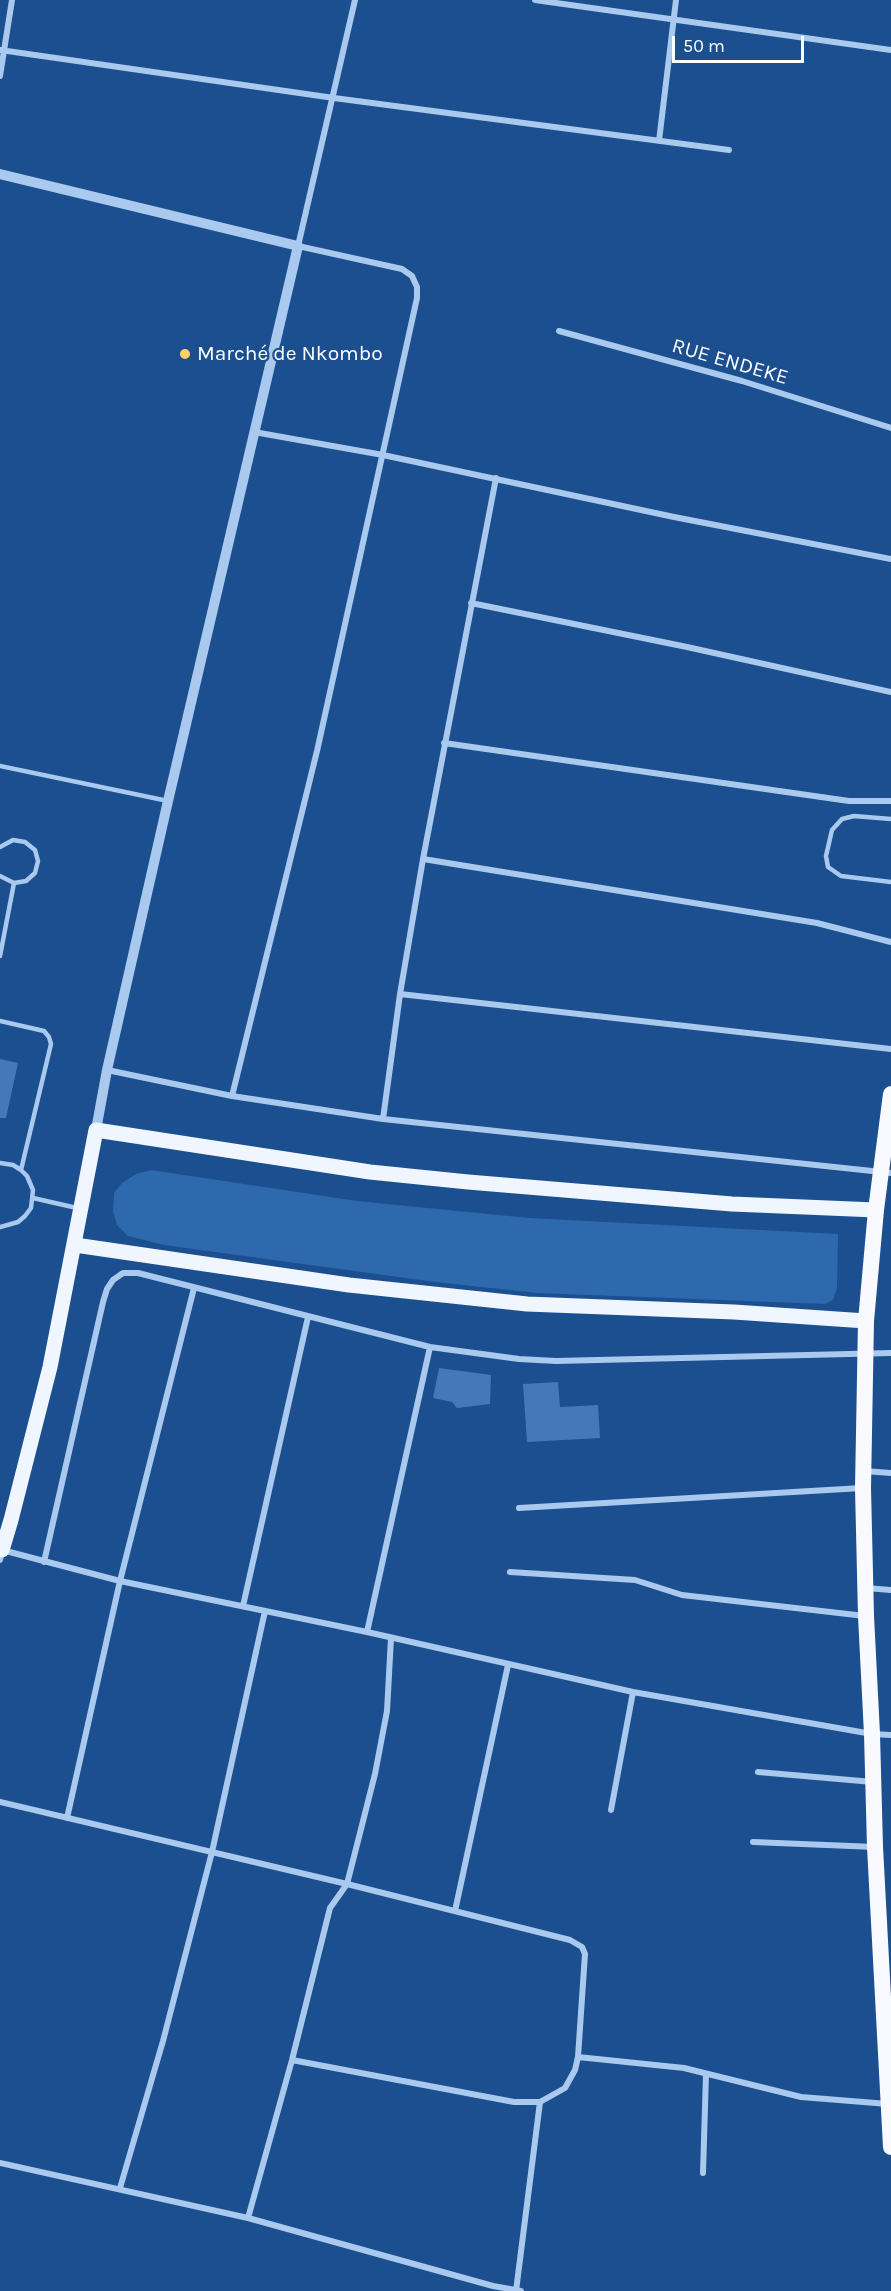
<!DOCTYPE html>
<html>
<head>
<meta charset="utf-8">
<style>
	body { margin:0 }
	#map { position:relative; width:891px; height:2291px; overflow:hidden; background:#1b4f8f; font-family:Karla,sans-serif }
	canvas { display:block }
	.scale { position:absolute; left:672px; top:36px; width:132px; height:27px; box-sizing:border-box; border:3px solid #fff; border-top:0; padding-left:8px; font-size:18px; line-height:21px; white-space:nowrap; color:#fff; -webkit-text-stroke:4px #1b4f8f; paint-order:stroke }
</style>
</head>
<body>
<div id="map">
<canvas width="891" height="2291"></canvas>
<div class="scale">50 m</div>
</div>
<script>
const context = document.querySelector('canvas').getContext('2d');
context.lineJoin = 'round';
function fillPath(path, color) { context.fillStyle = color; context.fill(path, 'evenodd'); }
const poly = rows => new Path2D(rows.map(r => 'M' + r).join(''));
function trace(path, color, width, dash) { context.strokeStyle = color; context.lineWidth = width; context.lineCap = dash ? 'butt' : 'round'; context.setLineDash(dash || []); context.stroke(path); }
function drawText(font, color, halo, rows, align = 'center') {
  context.font = font + ' Karla,sans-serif'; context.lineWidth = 4.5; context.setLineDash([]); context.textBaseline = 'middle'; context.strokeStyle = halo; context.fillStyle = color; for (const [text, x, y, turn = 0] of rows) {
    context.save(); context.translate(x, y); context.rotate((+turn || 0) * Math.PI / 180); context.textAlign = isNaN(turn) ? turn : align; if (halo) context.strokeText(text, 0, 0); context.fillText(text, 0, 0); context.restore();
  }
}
fillPath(poly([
	[151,1170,357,1201,529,1218,838,1234,837,1288,833,1300,825,1304,537,1293,435,1282,164,1245,128,1236,117,1225,113,1211,114,1193,122,1183,136,1174]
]), '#2e69ad');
fillPath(poly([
	[0,1059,18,1063,6,1118,0,1118],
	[439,1368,491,1375,490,1404,457,1408,452,1402,433,1398],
	[558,1382,560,1407,598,1405,600,1438,527,1442,523,1384]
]), '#4478b7');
trace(poly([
	[0,766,168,801],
	[891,819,854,816,842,819,832,830,826,856,828,867,841,876,891,882],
	[0,847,13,840,25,842,35,850,38,861,35,873,26,881,14,883,0,876],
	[0,956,14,883],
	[0,1021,44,1031,49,1037,51,1044,21,1170],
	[0,1163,13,1165,21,1170,27,1176,33,1190,31,1208,25,1216,18,1222,0,1227],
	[33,1198,77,1208]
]), '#a9c9ee', 4.5);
trace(poly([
	[535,0,891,50],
	[0,50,334,98,729,150],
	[0,76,12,0],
	[659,141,676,0],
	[559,331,742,381,891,428],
	[254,432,383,455,674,517,891,559],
	[471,603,687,647,891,692],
	[444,743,849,801,891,801],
	[423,859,817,923,891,942],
	[400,994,891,1049],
	[107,1070,232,1096,383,1119,891,1173],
	[232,1096,317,751,417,298,417,287,412,276,402,269,298,246,355,0],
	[383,1119,400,994,423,859,496,478],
	[864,1471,891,1473],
	[519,1508,862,1488],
	[0,1560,2,1550,120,1581,367,1632,633,1692,872,1734,891,1735],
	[44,1562,103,1302,107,1289,113,1280,123,1273,138,1273,430,1347,519,1359,556,1361,891,1353],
	[510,1572,635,1580,682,1595,865,1616],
	[866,1588,891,1590],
	[243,1606,308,1317],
	[367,1632,430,1347],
	[758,1772,873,1782],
	[0,1802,347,1884,570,1940,582,1947,585,1954,578,2057,575,2070,565,2088,540,2102,514,2102,292,2060],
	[611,1810,633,1692],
	[67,1818,120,1581,194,1288],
	[753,1842,875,1847],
	[455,1911,508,1665],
	[578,2057,684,2068,801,2097,888,2104],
	[0,2163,248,2218,493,2286,521,2291],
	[703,2173,706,2074],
	[120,2188,163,2041,212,1852,265,1611],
	[248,2218,292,2060,330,1908,347,1884,375,1774,387,1711,391,1638],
	[516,2291,540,2102]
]), '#a9c9ee', 6);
trace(poly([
	[0,174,298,246,168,801,107,1070,96,1130]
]), '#a9c9ee', 10);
trace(poly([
	[75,1245,349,1285,527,1304,734,1312,866,1321],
	[0,1549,2,1550,11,1520,50,1367,96,1130,370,1172,468,1182,732,1204,876,1210]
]), '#f0f6ff', 15);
trace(poly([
	[891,1094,876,1210,866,1321,863,1488,866,1616,872,1734,875,1847,891,2147]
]), '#f8faff', 16);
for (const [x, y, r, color] of [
	[185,354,6,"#ffd166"]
]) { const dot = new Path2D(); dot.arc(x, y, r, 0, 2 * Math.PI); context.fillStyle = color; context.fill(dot); trace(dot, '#1b4f8f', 2); }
drawText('21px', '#fff', '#1b4f8f', [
	["Marché de Nkombo",197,354]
], 'left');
drawText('21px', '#fff', '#1b4f8f', [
	["RUE ENDEKE",730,362,16]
]);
</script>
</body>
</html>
